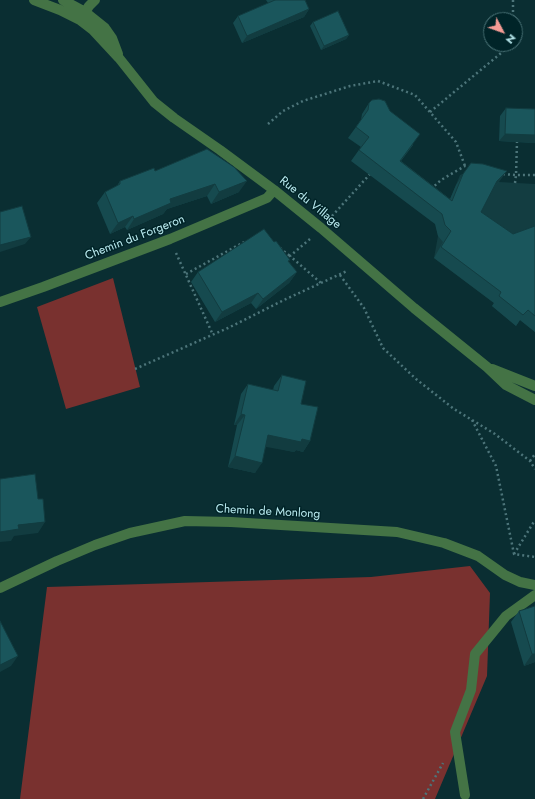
<!DOCTYPE html>
<html>
<head>
<meta charset="utf-8">
<style>
	body { margin:0 }
	#map { position:relative; width:535px; height:799px; overflow:hidden; background:#0a2e32; font-family:Jost,sans-serif }
	canvas { display:block }
	.north { position:absolute; left:483px; top:12px; width:40px; height:40px; box-sizing:border-box; background:#002428; border:1px solid #4b7478; border-radius:50%; rotate:131deg; font-size:11px; font-weight:700; line-height:16px; text-align:center; color:#bbecf1 }
	.north::after { content:''; display:block; margin:auto; width:14px; height:18px; background:#f59c95; clip-path:polygon(50% 0,100% 100%,50% 72%,0 100%) }
</style>
</head>
<body>
<div id="map">
<canvas width="535" height="799"></canvas>
<div class="north">N</div>
</div>
<script>
const context = document.querySelector('canvas').getContext('2d');
context.lineJoin = 'round';
function fillPath(path, color) { context.fillStyle = color; context.fill(path, 'evenodd'); }
const poly = rows => new Path2D(rows.map(r => 'M' + r).join(''));
function trace(path, color, width, dash) { context.strokeStyle = color; context.lineWidth = width; context.lineCap = dash ? 'butt' : 'round'; context.setLineDash(dash || []); context.stroke(path); }
function drawText(font, color, halo, rows, align = 'center') {
  context.font = font + ' Jost,sans-serif'; context.lineWidth = 3; context.setLineDash([]); context.textBaseline = 'middle'; context.strokeStyle = halo; context.fillStyle = color; for (const [text, x, y, turn = 0] of rows) {
    context.save(); context.translate(x, y); context.rotate((+turn || 0) * Math.PI / 180); context.textAlign = isNaN(turn) ? turn : align; if (halo) context.strokeText(text, 0, 0); context.fillText(text, 0, 0); context.restore();
  }
}
fillPath(poly([
	[468,172,499,182,535,184,535,332,520,320,516,326,492,306,494,303,434,258,438,236,436,227,447,207,460,175]
]), '#133d41');
fillPath(poly([
	[113,278,140,387,66,409,37,307],
	[470,566,490,593,487,676,435,799,20,799,47,587,371,577]
]), '#79312f');
trace(poly([
	[513,0,513,20],
	[430,112,512,44],
	[268,124,283,111,303,101,350,86,378,81,415,95,456,142,465,166],
	[503,174,516,175,517,142],
	[515,183,516,175,535,175],
	[431,189,441,180,465,166,471,167],
	[332,216,371,173],
	[310,239,290,256,321,283],
	[280,248,290,256],
	[176,253,213,335],
	[186,274,244,242],
	[340,275,364,308,383,348,416,379,454,409,495,434,530,461,535,469],
	[135,369,228,328,286,299,347,271],
	[472,420,496,466,514,554,535,557],
	[530,461,535,454],
	[514,554,535,520],
	[423,799,443,763]
]), '#4d757a', 2.5, [2, 3]);
trace(poly([
	[34,0,60,10,80,20,93,30,119,58,154,102,174,118,220,150,274,190,321,228,414,308,487,367,506,385,535,400],
	[63,0,85,12,105,28,112,38,118,54],
	[82,17,89,6,95,0],
	[0,302,43,287,170,239,267,198,274,190],
	[492,369,535,386],
	[0,588,57,561,95,545,130,533,185,521,231,522,397,532,444,543,478,556,505,575,520,582,535,585],
	[465,795,455,732,471,690,475,654,506,616,535,595]
]), '#447345', 10);
fillPath(poly([
	[266,0,305,0,309,9,304,17,242,43,233,23,238,16,268,3],
	[313,22,349,35,346,39,321,50,310,26],
	[369,103,390,111,413,145,401,161,450,199,456,185,471,163,499,182,493,188,481,212,513,234,535,226,535,332,520,320,516,326,492,306,494,303,434,258,443,242,438,236,435,224,351,161,361,147,348,138,361,120,362,114],
	[506,108,535,109,535,143,499,141,500,116],
	[207,149,239,192,211,204,207,196,167,209,163,214,127,230,125,227,110,234,97,203,105,192,117,186,120,181,155,171],
	[289,262,297,272,289,283,256,309,251,303,215,322,191,282,198,272],
	[282,375,301,404,310,441,303,452,296,450,294,452,266,446,255,473,228,467,237,425,234,425,241,394,248,384,273,390,274,386],
	[519,611,535,662,524,666,511,622]
]), '#164a4f');
fillPath(poly([
	[309,9,304,17,242,43,247,36],
	[349,35,346,39,321,50,324,46],
	[505,134,535,135,535,143,499,141],
	[507,171,499,182,489,192,497,181],
	[247,181,239,192,211,204,219,192],
	[215,184,207,196,167,209,163,214,127,230,134,219,170,199],
	[133,216,125,227,110,234,118,223],
	[31,237,25,244,0,252,0,245],
	[297,272,289,283,256,309,263,299],
	[258,293,251,303,215,322,222,312],
	[241,414,245,415,237,425,234,425],
	[268,435,302,439,310,441,303,452,296,450,294,452,261,446],
	[235,456,262,463,255,473,228,467],
	[45,522,38,533,14,536,11,541,0,542,0,532,18,525],
	[532,654,535,654,535,662,524,666],
	[18,656,11,666,0,672,0,665]
]), '#123c40');
const building = poly([
	[275,0,305,0,309,9,247,36,238,16,275,0],
	[338,11,349,35,324,46,313,22,338,11],
	[379,99,385,101,390,111,420,134,400,161,452,201,463,174,471,163,483,164,507,171,497,181,481,212,513,234,535,226,535,316,528,310,523,315,499,296,501,292,441,247,451,231,445,225,442,214,359,150,369,137,356,127,368,110,369,103,372,100,379,99],
	[506,108,535,109,535,135,505,134,506,108],
	[207,149,234,167,247,181,219,192,215,184,170,199,171,203,134,219,133,216,118,223,105,192,120,184,120,181,154,168,155,171,207,149],
	[22,206,31,237,0,245,0,212,22,206],
	[264,229,274,242,276,241,290,260,288,261,297,272,263,299,258,293,222,312,198,272,264,229],
	[282,375,306,381,301,404,318,407,310,441,302,439,301,442,268,435,262,463,235,456,245,415,241,414,248,384,278,391,282,375],
	[35,474,38,499,43,499,45,522,18,525,19,529,0,532,0,479,35,474],
	[535,606,535,654,532,654,519,611,535,606],
	[0,621,18,656,0,665,0,621]
]);
fillPath(building, '#1a565c');
trace(building, '#123c40', 1);
drawText('12px', '#bbecf1', '#002428', [
	["Rue du Village",310,203,39],
	["Chemin du Forgeron",135,238,-21],
	["Chemin de Monlong",268,512,3]
]);
</script>
</body>
</html>
